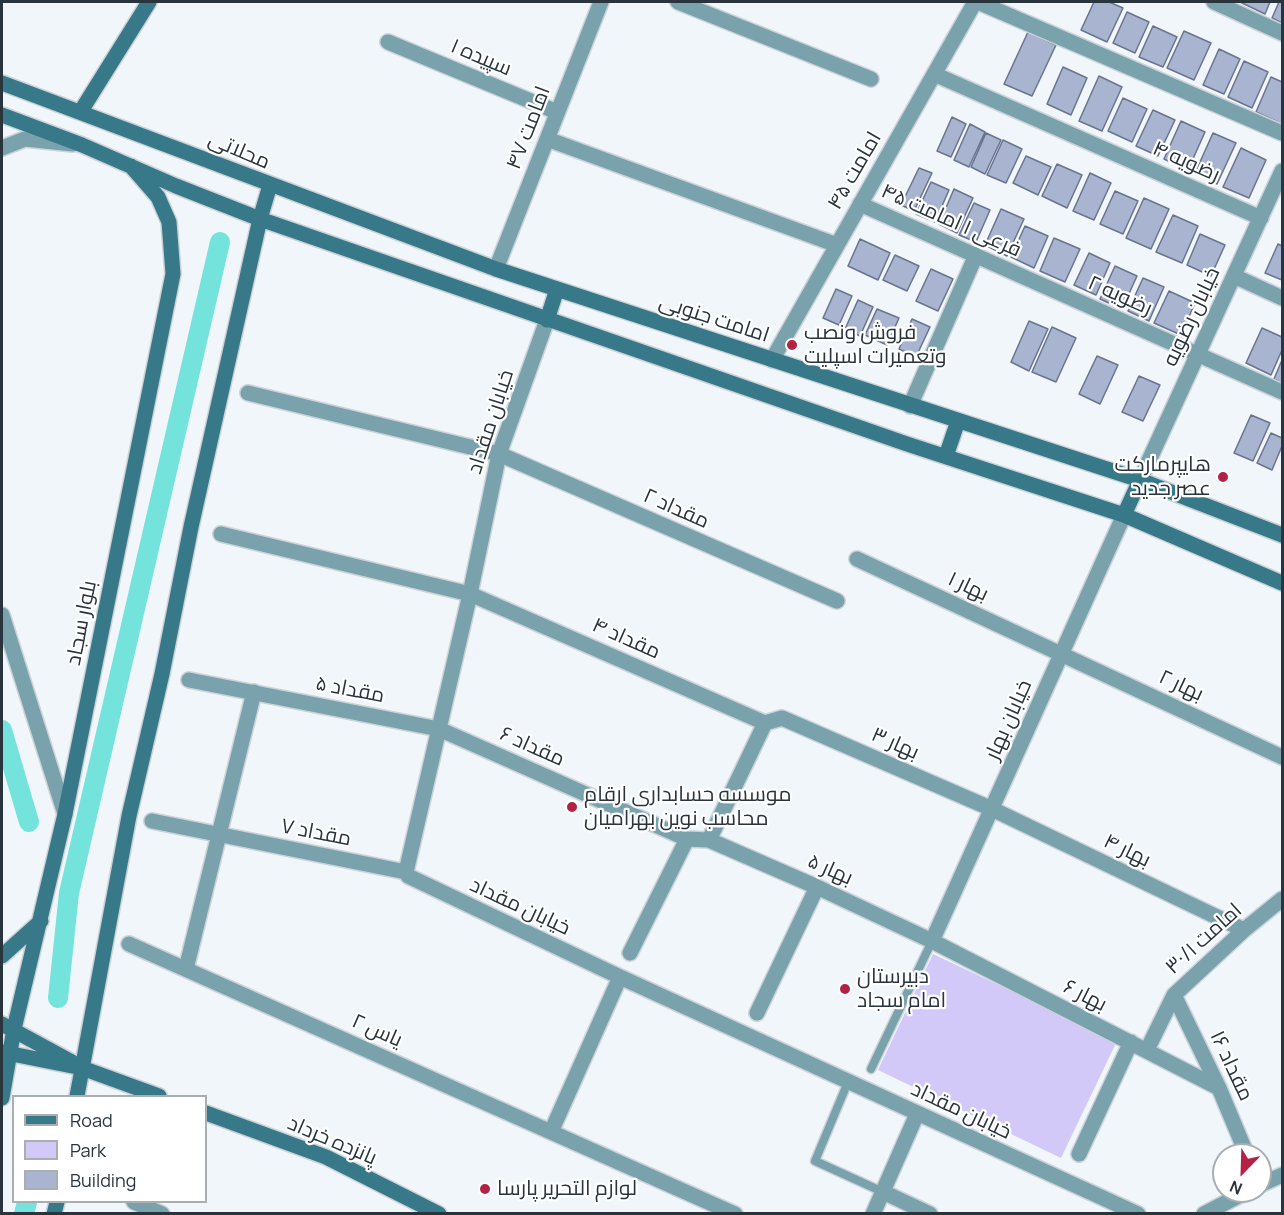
<!DOCTYPE html>
<html>
<head>
<meta charset="utf-8">
<style>
	body { margin:0 }
	#map { position:relative; width:1284px; height:1215px; overflow:hidden; background:#f0f6fa; font-family:Manrope,sans-serif }
	canvas { display:block }
	.frame { position:absolute; inset:0; border:3px solid #29343c; pointer-events:none }
	.legend { position:absolute; left:12px; top:1095px; width:195px; height:108px; box-sizing:border-box; background:#fff; border:2px solid #a9aeb1; margin:0; padding:8px 10px; list-style:none; font-size:18px; color:#29343c }
	.legend li { display:flex; align-items:center; gap:12px; height:30px }
	.legend b { width:30px; border:2px solid #a9aeb1 }
	.north { position:absolute; left:1212px; top:1143px; width:60px; height:60px; box-sizing:border-box; background:#fff; border:2px solid #a9aeb1; border-radius:50%; rotate:203deg; font-size:16px; font-weight:700; line-height:24px; text-align:center; color:#29343c }
	.north::after { content:''; display:block; margin:auto; width:21px; height:27px; background:#b32145; clip-path:polygon(50% 0,100% 100%,50% 72%,0 100%) }
</style>
</head>
<body>
<div id="map">
<canvas width="1284" height="1215"></canvas>
<div class="frame"></div>
<ul class="legend">
<li><b style="height:8px;background:#387989"></b>Road</li>
<li><b style="height:16px;background:#d3c9f8"></b>Park</li>
<li><b style="height:16px;background:#a8b4d0"></b>Building</li>
</ul>
<div class="north">N</div>
</div>
<script>
const context = document.querySelector('canvas').getContext('2d');
context.lineJoin = 'round';
function fillPath(path, color) { context.fillStyle = color; context.fill(path, 'evenodd'); }
const poly = rows => new Path2D(rows.map(r => 'M' + r).join(''));
function trace(path, color, width, dash) { context.strokeStyle = color; context.lineWidth = width; context.lineCap = dash ? 'butt' : 'round'; context.setLineDash(dash || []); context.stroke(path); }
function drawText(font, color, halo, rows, align = 'center') {
  context.font = font + ' Manrope,Cairo,sans-serif'; context.lineWidth = 4.5; context.setLineDash([]); context.textBaseline = 'middle'; context.strokeStyle = halo; context.fillStyle = color; for (const [text, x, y, turn = 0] of rows) {
    context.save(); context.translate(x, y); context.rotate((+turn || 0) * Math.PI / 180); context.textAlign = isNaN(turn) ? turn : align; if (halo) context.strokeText(text, 0, 0); context.fillText(text, 0, 0); context.restore();
  }
}
fillPath(poly([
	[933,954,1117,1041,1061,1158,878,1070]
]), '#d3c9f8');
trace(poly([
	[2,730,29,822],
	[58,998,69,893,220,242],
	[24,1214,27,1202]
]), '#73e3db', 20);
const building = poly([
	[1094,2,1109,2,1123,8,1107,42,1081,30,1094,2],
	[1240,2,1270,2,1265,14,1240,2],
	[1279,2,1282,2,1282,23,1272,18,1279,2],
	[1127,12,1149,22,1135,53,1113,43,1127,12],
	[1153,26,1177,37,1163,67,1139,57,1153,26],
	[1184,31,1211,43,1194,80,1167,68,1184,31],
	[1028,32,1056,45,1032,96,1004,84,1028,32],
	[1219,49,1240,59,1224,94,1203,85,1219,49],
	[1244,61,1268,72,1252,108,1228,97,1244,61],
	[1063,67,1087,78,1071,115,1047,104,1063,67],
	[1099,76,1122,87,1102,131,1079,121,1099,76],
	[1271,77,1282,82,1282,124,1256,112,1271,77],
	[1123,98,1147,109,1132,142,1108,131,1123,98],
	[1153,110,1175,120,1158,156,1136,146,1153,110],
	[952,117,966,124,951,157,937,151,952,117],
	[1181,121,1205,132,1188,170,1164,159,1181,121],
	[970,124,985,132,969,167,954,160,970,124],
	[986,133,1001,140,985,174,971,167,986,133],
	[1213,133,1236,143,1217,184,1195,173,1213,133],
	[1003,140,1022,149,1006,183,987,175,1003,140],
	[1241,148,1266,160,1249,198,1223,187,1241,148],
	[1026,156,1051,167,1038,195,1013,183,1026,156],
	[1057,164,1082,175,1067,208,1042,196,1057,164],
	[919,168,932,173,914,211,901,205,919,168],
	[1090,173,1111,183,1094,220,1073,211,1090,173],
	[931,182,949,190,935,222,916,214,931,182],
	[954,189,973,198,957,233,939,224,954,189],
	[1115,191,1138,201,1123,234,1100,224,1115,191],
	[1144,198,1169,209,1151,249,1126,238,1144,198],
	[974,203,990,210,976,242,959,235,974,203],
	[1001,209,1024,219,1007,256,985,245,1001,209],
	[1173,215,1198,226,1182,263,1156,252,1173,215],
	[1025,226,1048,236,1034,268,1011,257,1025,226],
	[1200,234,1225,245,1211,276,1187,265,1200,234],
	[1054,238,1080,249,1065,282,1040,271,1054,238],
	[860,239,890,253,878,280,848,266,860,239],
	[1278,244,1282,246,1282,280,1265,273,1278,244],
	[1089,253,1110,263,1096,295,1074,285,1089,253],
	[895,255,919,266,907,291,883,280,895,255],
	[1115,266,1137,276,1122,309,1100,299,1115,266],
	[931,269,953,279,938,311,916,301,931,269],
	[1143,278,1164,287,1149,321,1128,311,1143,278],
	[836,289,852,296,839,325,823,318,836,289],
	[1169,291,1195,303,1181,335,1154,323,1169,291],
	[858,300,873,307,860,336,845,329,858,300],
	[877,309,899,318,887,345,865,335,877,309],
	[912,319,930,327,916,357,899,349,912,319],
	[1029,321,1048,329,1029,371,1011,362,1029,321],
	[1052,327,1076,338,1056,382,1032,372,1052,327],
	[1262,328,1282,337,1282,350,1271,375,1246,363,1262,328],
	[1097,356,1118,365,1100,404,1079,394,1097,356],
	[1282,360,1282,383,1274,379,1282,360],
	[1139,376,1160,385,1143,421,1122,412,1139,376],
	[1251,415,1270,423,1253,461,1234,453,1251,415],
	[1271,433,1282,438,1282,446,1272,470,1257,463,1271,433]
]);
fillPath(building, '#a8b4d0');
trace(building, '#6a748e', 1.5);
const lane = poly([
	[871,1069,932,941],
	[848,1082,815,1161,883,1192]
]);
const street = poly([
	[678,2,871,79],
	[978,2,1282,133],
	[1214,2,1282,33],
	[388,42,557,112],
	[934,74,1261,218],
	[547,139,837,245],
	[2,148,25,139,73,144],
	[860,204,1282,392],
	[496,269,601,2],
	[1234,276,1282,298],
	[547,320,499,454,470,594,406,872,408,876,620,977,1138,1214],
	[772,360,975,2],
	[248,393,499,454,837,601],
	[910,406,976,255],
	[1140,480,1282,171],
	[221,534,470,594,765,723],
	[857,559,1282,757],
	[2,615,65,814],
	[189,680,439,729,687,839,709,840,817,887,932,941,1219,1088],
	[152,821,406,872],
	[709,840,765,723,782,718,992,809,1244,930],
	[932,941,1124,515],
	[129,944,735,1214],
	[630,953,687,839],
	[186,969,254,692],
	[1174,995,1219,1088,1247,1155],
	[757,1013,817,887],
	[1147,1050,1174,995,1244,930,1282,899],
	[551,1132,620,977],
	[1079,1154,1131,1042],
	[1260,1185,1282,1175],
	[883,1192,930,1214],
	[134,1202,162,1214],
	[873,1214,917,1114],
	[1204,1214,1248,1191]
]);
const secondary = poly([
	[2,83,496,269,1140,480,1282,535],
	[81,111,149,2],
	[2,115,82,145,176,186,260,219,270,185],
	[547,320,557,289],
	[946,456,958,421],
	[1124,515,1140,480],
	[2,956,41,921],
	[2,1024,72,1062],
	[2,1052,82,1068,159,1096],
	[77,1096,129,816,162,674,191,527,260,219,907,444,1124,515,1282,583],
	[2,1098,14,1029,65,814,173,274,169,222,158,197,131,166],
	[206,1113,326,1157,439,1214],
	[54,1214,57,1202]
]);
trace(lane, '#ccd3d8', 11);
trace(street, '#ccd3d8', 18);
trace(secondary, '#ccd3d8', 18);
trace(lane, '#79a2ac', 8);
trace(street, '#79a2ac', 15);
trace(secondary, '#387989', 15);
for (const [x, y, r, color] of [
	[792,345,6,"#b32145"],
	[1223,477,6,"#b32145"],
	[572,807,6,"#b32145"],
	[845,989,6,"#b32145"],
	[485,1189,6,"#b32145"]
]) { const dot = new Path2D(); dot.arc(x, y, r, 0, 2 * Math.PI); context.fillStyle = color; context.fill(dot); trace(dot, '#fff', 2); }
drawText('21px', '#29343c', '#fff', [
	["سپیده ۱",481,58,23],
	["امامت ۴۷",529,128,-69],
	["محلاتی",239,151,23],
	["رضویه ۴",1186,162,24],
	["امامت ۴۵",855,171,-60],
	["فرعی ۱ امامت ۴۵",951,221,24],
	["رضویه ۲",1120,296,24],
	["خیابان رضویه",1192,317,-65],
	["امامت جنوبی",714,319,18],
	["خیابان مقداد",491,422,-72],
	["مقداد ۲",676,509,24],
	["بهار ۱",968,587,25],
	["بلوار سجاد",82,623,-79],
	["مقداد ۴",626,639,24],
	["بهار ۲",1181,686,25],
	["مقداد ۵",350,690,11],
	["خیابان بهار",1009,720,-66],
	["بهار ۳",895,744,24],
	["مقداد ۶",532,747,24],
	["مقداد ۷",316,833,11],
	["بهار ۴",1127,851,26],
	["بهار ۵",830,870,24],
	["خیابان مقداد",520,907,25],
	["امامت ۳۰/۱",1204,939,-42],
	["بهار ۶",1085,996,27],
	["یاس ۲",377,1031,24],
	["مقداد ۱۶",1231,1066,65],
	["خیابان مقداد",961,1111,25],
	["پانزده خرداد",332,1141,23]
]);
drawText('21px', '#29343c', '#fff', [
	["فروش ونصب",804,333],
	["وتعمیرات اسپلیت",804,357],
	["هایپرمارکت",1211,465,"right"],
	["عصر جدید",1211,489,"right"],
	["موسسه حسابداری ارقام",584,795],
	["محاسب نوین بهرامیان",584,819],
	["دبیرستان",857,977],
	["امام سجاد",857,1001],
	["لوازم التحریر پارسا",497,1189]
], 'left');
</script>
</body>
</html>
